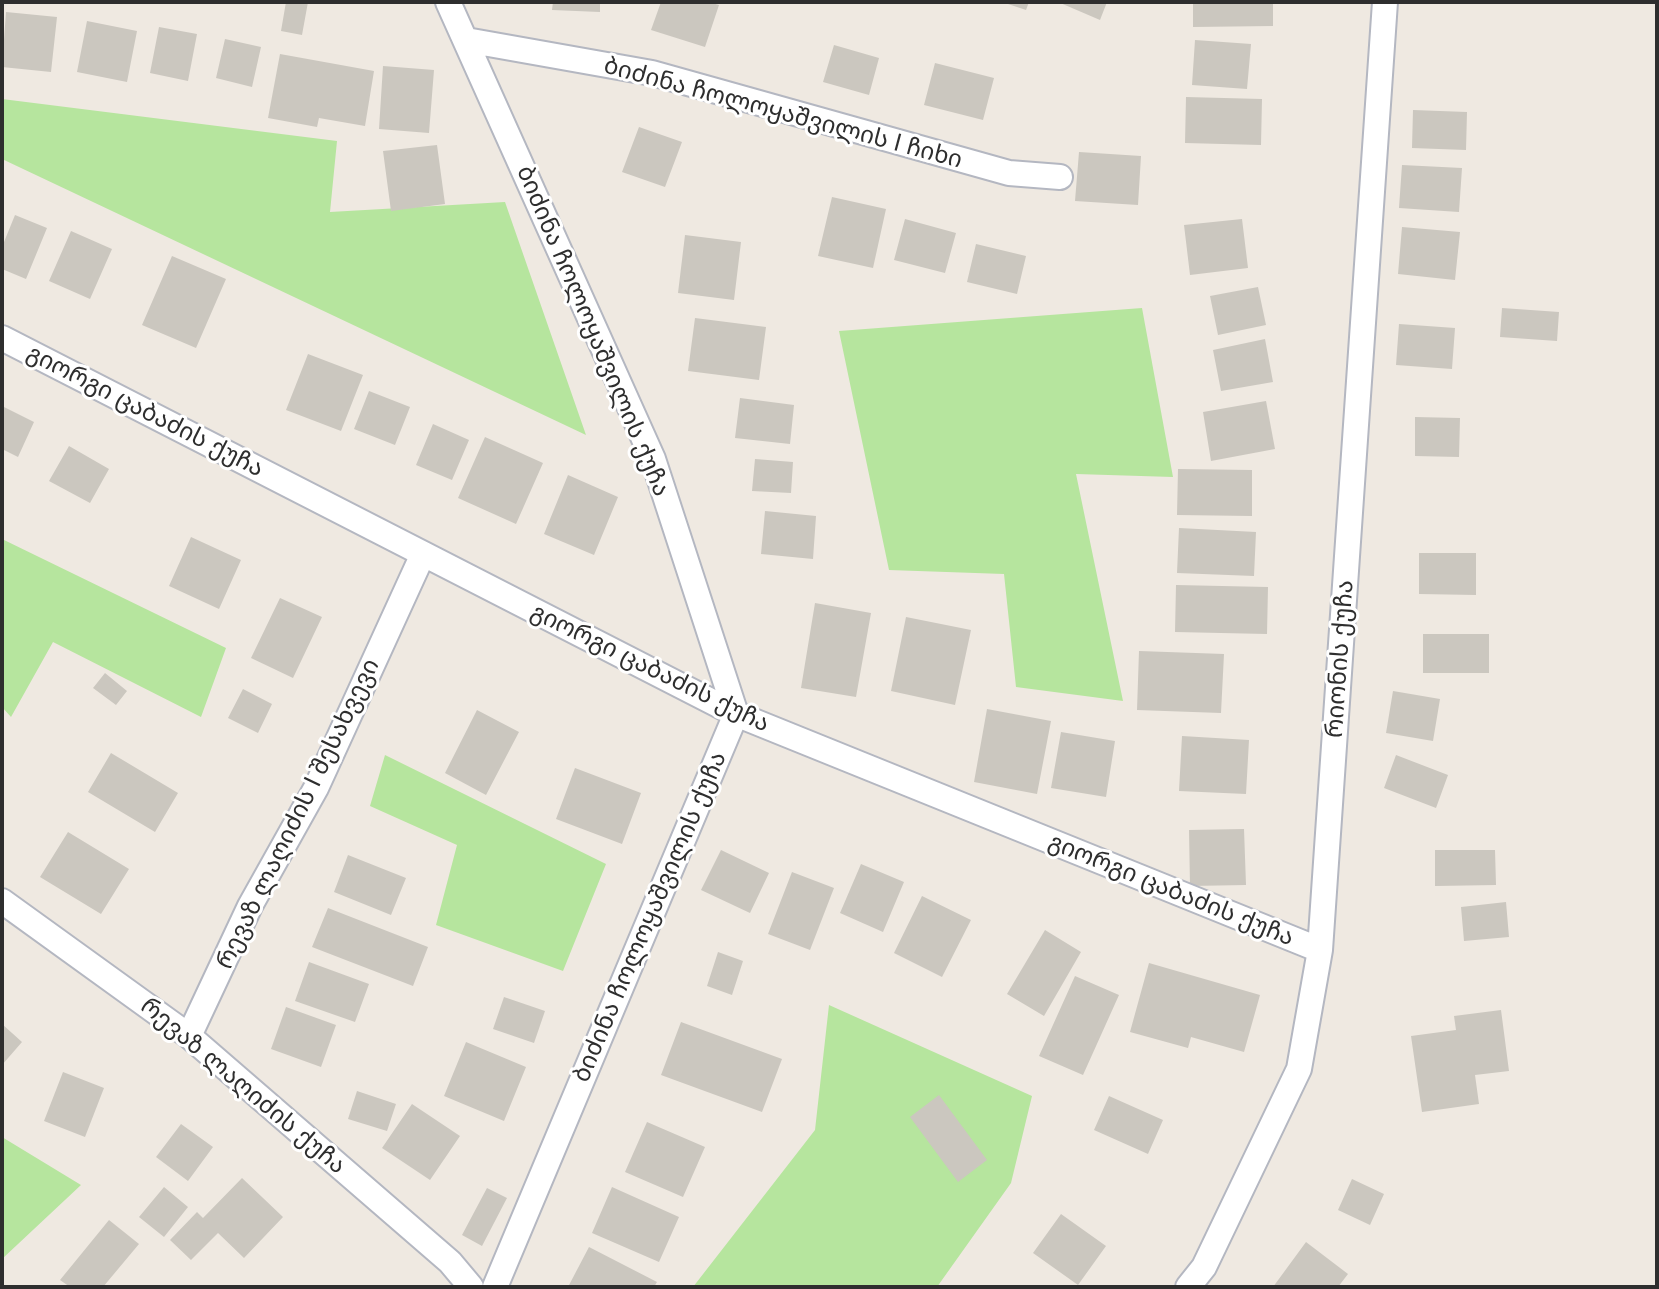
<!DOCTYPE html>
<html>
<head>
<meta charset="utf-8">
<style>
	body { margin:0 }
	#map { position:relative; width:1659px; height:1289px; overflow:hidden; background:#efe9e1; font-family:Inter,sans-serif }
	canvas { display:block }
	.frame { position:absolute; inset:0; border:4px solid #2e2e2e; pointer-events:none }
</style>
</head>
<body>
<div id="map">
<canvas width="1659" height="1289"></canvas>
<div class="frame"></div>
</div>
<script>
const context = document.querySelector('canvas').getContext('2d');
context.lineJoin = 'round';
function fillPath(path, color) { context.fillStyle = color; context.fill(path, 'evenodd'); }
const poly = rows => new Path2D(rows.map(r => 'M' + r).join(''));
function trace(path, color, width, dash) { context.strokeStyle = color; context.lineWidth = width; context.lineCap = dash ? 'butt' : 'round'; context.setLineDash(dash || []); context.stroke(path); }
function drawText(font, color, halo, rows, align = 'center') {
  context.font = font + ' Inter,"Noto Sans Georgian",sans-serif'; context.lineWidth = 6; context.setLineDash([]); context.textBaseline = 'middle'; context.strokeStyle = halo; context.fillStyle = color; for (const [text, x, y, turn = 0] of rows) {
    context.save(); context.translate(x, y); context.rotate((+turn || 0) * Math.PI / 180); context.textAlign = isNaN(turn) ? turn : align; if (halo) context.strokeText(text, 0, 0); context.fillText(text, 0, 0); context.restore();
  }
}
fillPath(poly([
	[2,99,337,141,330,212,505,202,586,435,2,159],
	[1142,308,1173,477,1076,474,1123,701,1016,687,1004,574,889,570,839,331],
	[2,539,226,648,201,717,53,642,11,717,2,707],
	[385,755,606,864,563,971,436,925,457,845,370,806],
	[829,1005,1032,1096,1011,1183,937,1287,693,1287,815,1130],
	[2,1137,81,1185,2,1259]
]), '#b6e59e');
fillPath(poly([
	[286,2,308,2,302,35,281,31],
	[553,2,600,2,600,12,552,10],
	[661,2,709,2,719,5,705,47,651,30],
	[1002,2,1029,2,1026,10],
	[1058,2,1107,2,1100,20],
	[1193,2,1273,2,1273,26,1193,27],
	[6,12,57,17,51,72,2,67],
	[87,21,137,31,127,82,77,72],
	[159,27,197,34,188,81,150,73],
	[225,39,261,47,252,87,216,78],
	[1195,40,1251,44,1247,89,1192,85],
	[834,45,879,58,869,95,823,82],
	[280,54,374,71,365,126,319,118,317,127,268,118],
	[935,63,994,78,983,120,924,105],
	[383,66,434,70,429,133,379,129],
	[1186,97,1262,99,1261,145,1185,143],
	[1413,110,1467,112,1466,150,1412,148],
	[639,127,682,142,665,187,622,172],
	[437,145,445,204,391,211,383,151],
	[1079,152,1141,156,1138,205,1075,201],
	[1402,165,1462,168,1459,212,1399,208],
	[832,197,886,209,873,268,818,256],
	[15,215,47,228,26,279,2,269,2,247],
	[905,219,956,233,945,273,894,260],
	[1242,219,1248,268,1190,275,1184,225],
	[1402,227,1460,232,1455,280,1398,274],
	[71,231,112,249,90,299,49,281],
	[685,235,741,242,734,300,678,293],
	[976,244,1026,256,1017,294,967,282],
	[172,256,226,279,196,348,142,325],
	[1258,287,1266,325,1218,335,1210,296],
	[1502,308,1559,312,1557,341,1500,337],
	[695,318,766,327,759,380,688,371],
	[1399,324,1455,328,1452,369,1396,365],
	[1265,339,1273,382,1221,391,1213,350],
	[308,354,363,375,341,431,286,410],
	[369,391,410,407,395,445,354,429],
	[740,398,794,405,790,444,735,438],
	[1266,401,1275,449,1211,461,1203,412],
	[2,406,34,422,18,457,2,449],
	[1415,417,1460,418,1459,457,1415,456],
	[433,424,469,440,452,480,416,465],
	[485,437,543,463,516,524,458,498],
	[69,446,109,469,90,503,49,481],
	[755,459,793,462,791,493,752,491],
	[1178,469,1252,470,1252,516,1177,515],
	[568,475,618,497,594,555,544,534],
	[765,511,816,516,813,559,761,554],
	[1179,528,1256,532,1254,576,1177,573],
	[191,537,241,560,219,609,169,586],
	[1419,553,1476,553,1476,595,1419,594],
	[1176,585,1268,587,1267,634,1175,632],
	[280,598,322,617,293,678,251,658],
	[815,603,871,613,856,697,801,688],
	[906,617,971,630,955,705,891,691],
	[1423,634,1489,634,1489,673,1423,673],
	[1139,651,1224,654,1221,713,1137,710],
	[105,673,127,691,116,705,93,688],
	[243,689,272,704,258,733,228,718],
	[1393,691,1440,699,1433,741,1386,733],
	[987,709,1051,721,1037,794,974,782],
	[477,710,519,732,486,795,445,773],
	[1061,732,1115,741,1106,797,1051,788],
	[1182,736,1249,740,1246,794,1179,791],
	[111,753,178,793,155,832,88,792],
	[1396,755,1448,775,1436,808,1384,788],
	[575,768,641,793,622,844,556,819],
	[1244,829,1246,885,1190,886,1189,830],
	[68,832,129,869,101,914,40,877],
	[721,850,769,873,750,913,701,890],
	[1435,850,1495,850,1496,885,1435,886],
	[348,855,406,878,391,915,334,892],
	[861,864,904,882,883,932,840,913],
	[792,872,834,888,810,950,768,934],
	[922,896,971,920,942,977,894,953],
	[1506,902,1509,937,1464,941,1461,907],
	[328,908,428,947,413,986,312,947],
	[1045,930,1081,952,1044,1016,1007,994],
	[718,952,743,961,732,995,707,986],
	[309,962,369,984,355,1022,295,1001],
	[1149,963,1260,995,1244,1052,1191,1037,1188,1048,1130,1032],
	[1075,976,1119,995,1083,1075,1039,1056],
	[504,997,545,1011,534,1043,493,1029],
	[286,1007,336,1025,321,1067,271,1049],
	[1501,1010,1509,1071,1475,1075,1479,1104,1422,1112,1411,1036,1456,1030,1454,1016],
	[681,1022,782,1059,762,1112,661,1075],
	[2,1024,22,1042,2,1065],
	[466,1042,526,1067,504,1121,444,1096],
	[63,1072,104,1088,85,1137,44,1121],
	[357,1091,396,1104,387,1131,348,1119],
	[939,1095,987,1160,958,1182,910,1117],
	[1109,1096,1163,1120,1148,1154,1094,1130],
	[412,1104,460,1136,430,1180,382,1148],
	[647,1122,705,1147,683,1197,625,1172],
	[181,1124,213,1147,188,1181,156,1157],
	[242,1178,283,1217,244,1258,218,1233,191,1260,170,1240,197,1212,203,1218],
	[1352,1179,1384,1194,1370,1225,1338,1210],
	[164,1187,188,1207,164,1237,139,1217],
	[612,1187,679,1217,659,1262,592,1233],
	[487,1188,507,1198,482,1246,462,1235],
	[1061,1214,1106,1246,1078,1285,1033,1253],
	[109,1220,139,1244,103,1287,70,1287,60,1280],
	[1306,1242,1348,1274,1338,1287,1273,1287],
	[589,1247,657,1282,654,1287,568,1287]
]), '#cbc7bf');
const street = poly([
	[448,2,653,459,736,714,495,1287],
	[466,40,652,73,1009,173,1060,177],
	[2,338,736,714,1320,950],
	[2,901,189,1036,450,1262,471,1287],
	[189,1036,250,906,316,788,423,554],
	[1188,1287,1204,1267,1299,1069,1320,950,1385,2]
]);
trace(street, '#b4b7c1', 28);
trace(street, '#fff', 24);
drawText('24px', '#2e2e2e', '#fff', [
	["ბიძინა ჩოლოყაშვილის I ჩიხი",783,113,15],
	["ბიძინა ჩოლოყაშვილის ქუჩა",593,331,67],
	["გიორგი ცაბაძის ქუჩა",145,411,27],
	["რიონის ქუჩა",1340,659,-86],
	["გიორგი ცაბაძის ქუჩა",650,668,26],
	["რევაზ ლაღიძის I შესახვევი",298,814,-64],
	["გიორგი ცაბაძის ქუჩა",1171,890,22],
	["ბიძინა ჩოლოყაშვილის ქუჩა",650,917,-67],
	["რევაზ ლაღიძის ქუჩა",243,1086,40]
]);
</script>
</body>
</html>
